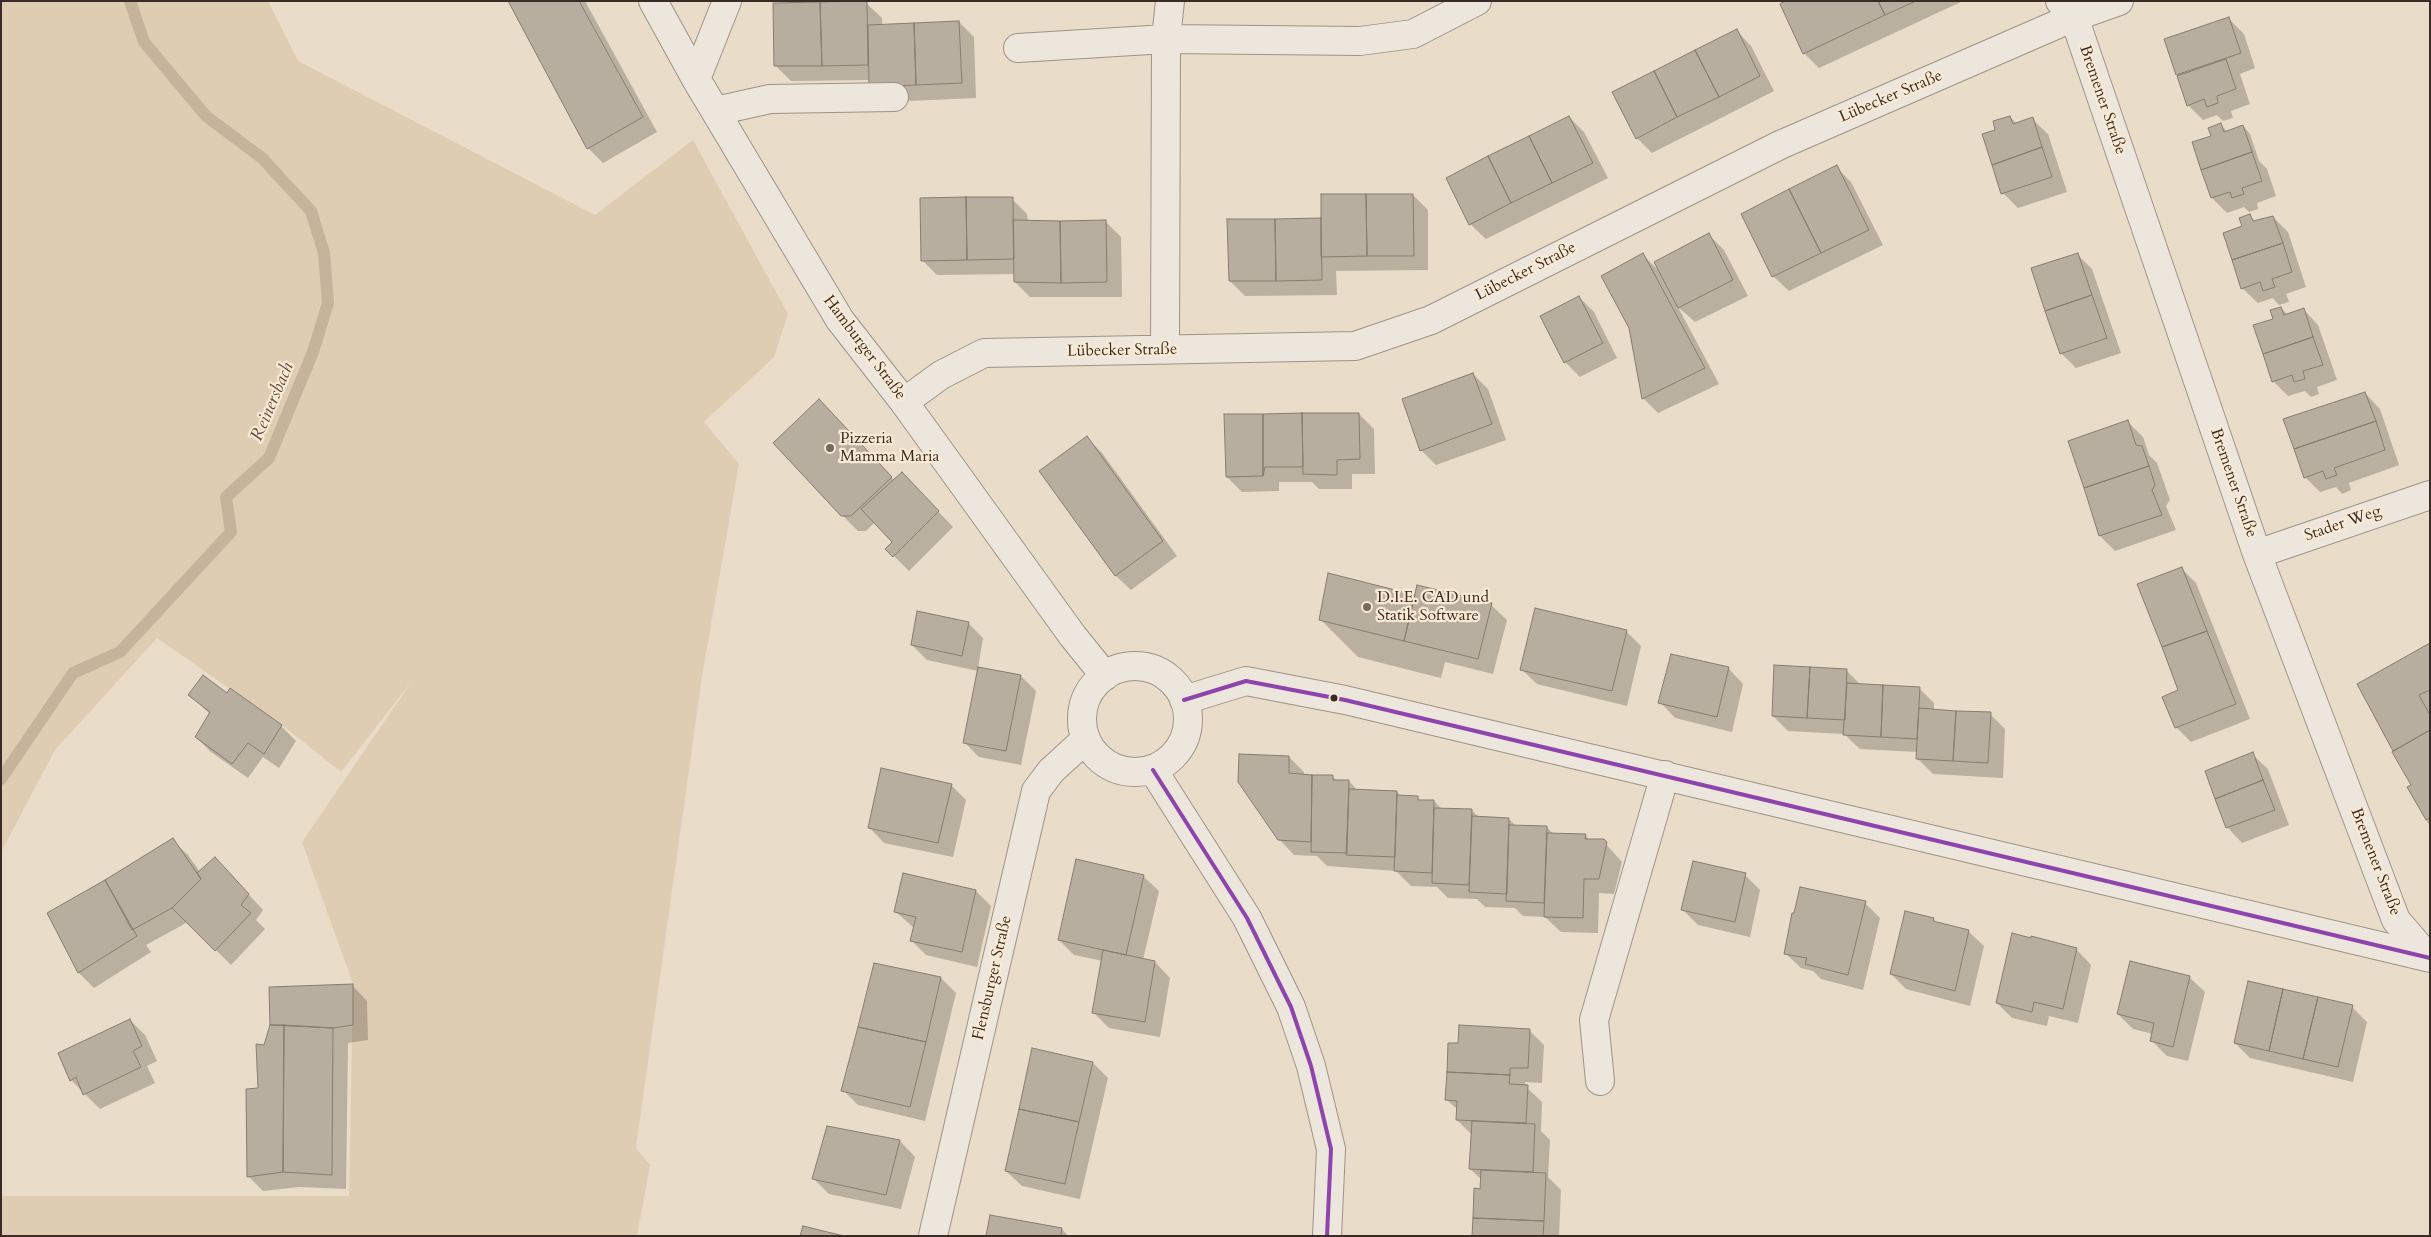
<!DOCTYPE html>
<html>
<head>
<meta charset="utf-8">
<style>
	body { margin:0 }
	#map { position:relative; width:2431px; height:1237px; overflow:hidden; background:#e9dcc8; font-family:Cardo,serif }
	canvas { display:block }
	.frame { position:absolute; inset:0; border:2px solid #392b26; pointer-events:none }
</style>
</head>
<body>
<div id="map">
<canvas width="2431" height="1237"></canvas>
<div class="frame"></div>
</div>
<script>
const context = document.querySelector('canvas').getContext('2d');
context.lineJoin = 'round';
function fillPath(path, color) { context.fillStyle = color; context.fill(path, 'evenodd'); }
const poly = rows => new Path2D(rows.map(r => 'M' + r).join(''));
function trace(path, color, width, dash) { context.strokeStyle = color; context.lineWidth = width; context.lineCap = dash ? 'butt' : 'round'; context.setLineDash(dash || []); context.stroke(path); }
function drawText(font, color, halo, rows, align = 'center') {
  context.font = font + ' Cardo,serif'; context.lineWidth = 4.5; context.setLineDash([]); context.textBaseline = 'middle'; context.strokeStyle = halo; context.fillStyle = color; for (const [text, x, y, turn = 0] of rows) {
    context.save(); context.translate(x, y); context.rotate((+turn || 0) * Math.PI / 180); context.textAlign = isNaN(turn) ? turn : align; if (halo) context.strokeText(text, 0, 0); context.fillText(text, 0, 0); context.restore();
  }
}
fillPath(poly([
	[1,1,268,1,298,61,595,215,693,140,788,314,774,357,704,422,739,464,702,677,636,1148,650,1165,637,1236,1,1236,1,1196,349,1196,353,984,302,842,412,681,341,772,282,725,157,638,55,750,1,852]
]), '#dfcdb3');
fillPath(poly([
	[509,1,585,1,657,132,603,163,588,148],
	[1788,1,1963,1,1819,68,1804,53],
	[866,3,882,18,882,25,959,22,974,37,976,98,885,102,870,80,791,81,776,66],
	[2229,19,2244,34,2255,68,2240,74,2250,104,2231,111,2233,118,2223,121,2217,115,2203,120,2188,105,2177,74],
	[1736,30,1751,46,1774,91,1652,153,1637,138],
	[1569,117,1584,132,1608,178,1486,239,1470,224],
	[2010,117,2017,124,2032,119,2048,134,2067,192,2018,208,2003,193,1997,131],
	[2221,125,2228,132,2243,126,2250,134,2259,161,2267,169,2276,196,2257,203,2258,209,2249,212,2244,207,2227,213,2212,198,2212,137],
	[1836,167,1851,182,1883,245,1789,291,1773,276],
	[1413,195,1428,210,1428,270,1336,271,1337,295,1245,296,1230,281,1322,219],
	[1012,199,1027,214,1028,222,1105,221,1121,237,1122,297,1030,297,1015,282,1015,274,937,275,922,260],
	[2250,216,2256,222,2273,217,2288,232,2306,287,2286,294,2289,302,2279,305,2273,298,2258,303,2242,288],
	[1709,235,1724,250,1748,296,1695,322,1678,307,1719,384,1658,413,1643,398,1643,255,1660,272],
	[2077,254,2092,269,2121,353,2076,368,2061,353],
	[1579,297,1594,312,1617,358,1580,377,1565,362],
	[2281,308,2288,315,2303,309,2318,325,2337,380,2317,387,2319,394,2311,397,2305,391,2288,396,2273,381,2274,319],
	[1473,374,1488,389,1506,440,1436,465,1421,450],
	[2365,393,2380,409,2399,465,2349,483,2351,490,2342,494,2336,487,2320,492,2305,477],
	[1359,414,1374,429,1375,474,1352,474,1352,489,1319,489,1312,482,1279,482,1279,491,1242,492,1227,477],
	[834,416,894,480,917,489,953,527,909,571,887,549,894,542,875,522,866,531,858,531,842,515],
	[2128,422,2143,437,2149,455,2157,463,2170,500,2166,506,2176,530,2115,551,2100,536,2069,441],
	[1087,438,1102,453,1177,556,1131,590,1115,575],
	[2181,568,2196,583,2250,719,2191,742,2176,727,2180,690],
	[1416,597,1491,605,1507,620,1493,674,1445,662,1441,678,1358,657,1320,619],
	[968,623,983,638,978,668,1021,676,1036,691,1021,765,979,757,964,742,978,671,927,660,912,645],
	[1626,631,1641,646,1627,706,1537,684,1521,669],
	[2430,645,2430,827,2409,787,2413,785,2359,685],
	[1728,668,1743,684,1732,732,1675,718,1660,702],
	[1846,670,1861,685,1919,688,1934,703,1934,710,1990,714,2005,729,2003,778,1933,774,1917,758,1918,752,1860,749,1844,734,1788,731,1773,716],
	[228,694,281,726,296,741,279,768,263,757,248,778,211,752,196,737,210,714,189,695],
	[2252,754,2268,769,2289,825,2242,843,2227,827],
	[1289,757,1304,772,1304,775,1332,776,1337,781,1349,781,1358,791,1397,792,1402,798,1418,798,1421,801,1434,801,1442,809,1471,810,1479,817,1509,819,1516,826,1547,827,1554,835,1585,835,1590,840,1603,841,1622,862,1614,894,1599,893,1598,933,1561,932,1545,917,1523,916,1515,908,1485,907,1477,899,1448,898,1437,887,1411,886,1396,871,1327,866,1317,856,1294,855,1279,839],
	[951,785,966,800,953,857,884,843,869,827],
	[172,840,188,855,200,872,230,874,263,910,256,920,265,929,231,965,188,922,146,945,151,952,94,988,79,973,48,914],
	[1745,875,1760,890,1750,937,1698,925,1683,910],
	[1143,876,1159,891,1143,960,1155,962,1170,978,1160,1037,1109,1028,1094,1013,1103,961,1074,955,1059,940],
	[976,891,991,906,977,967,926,955,911,940,914,928,896,912],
	[1865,903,1880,918,1863,990,1821,979,1813,971,1801,968,1785,953],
	[1933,919,1938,924,1968,931,1984,946,1970,1006,1906,989,1891,974],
	[2076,949,2091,965,2078,1023,2049,1016,2047,1026,2012,1018,1997,1003],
	[2189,977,2205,992,2188,1061,2167,1056,2151,1040,2153,1034,2133,1029,2118,1014],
	[941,978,956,993,925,1121,858,1105,843,1090],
	[352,985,367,1001,368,1040,348,1043,346,1189,299,1187,263,1191,248,1176,265,1047],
	[2352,1007,2367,1022,2353,1082,2250,1058,2235,1043],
	[130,1020,145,1035,157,1061,147,1066,155,1083,100,1109,71,1080],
	[1529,1030,1544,1045,1542,1083,1525,1082,1525,1086,1542,1102,1541,1131,1550,1140,1548,1177,1561,1190,1559,1236,1473,1236,1482,1180,1470,1169,1472,1135,1457,1120,1458,1110,1446,1099,1459,1045],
	[1093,1063,1108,1078,1080,1199,1022,1186,1006,1171],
	[900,1141,915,1157,901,1209,829,1194,814,1179],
	[1062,1229,1068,1236,987,1236]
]), '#0003');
trace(poly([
	[1,779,73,673,120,652,231,532,226,497,269,458,313,352,328,303,324,253,311,211,262,158,206,116,144,42,130,1]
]), '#c5b39b', 12);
const building = poly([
	[508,1,579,1,643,117,587,149,508,1],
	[867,1,868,65,822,66,820,2,867,1],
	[1785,1,1878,1,1885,15,1803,54,1780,4,1785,1],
	[1878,1,1916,1,1885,15,1878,1],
	[820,2,822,66,774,66,773,3,820,2],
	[2229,17,2241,53,2176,75,2164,39,2229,17],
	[959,21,962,83,916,85,914,23,959,21],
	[914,23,916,85,869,87,868,25,914,23],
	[1737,29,1760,76,1719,97,1695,50,1737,29],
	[1695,50,1719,97,1677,117,1654,71,1695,50],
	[2226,59,2236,89,2217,96,2218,103,2207,107,2204,99,2187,106,2177,76,2226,59],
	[1654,71,1677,117,1636,139,1612,92,1654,71],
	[1569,116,1593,163,1552,183,1529,136,1569,116],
	[2010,116,2013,124,2033,117,2042,147,1992,165,1982,134,1995,130,1993,121,2010,116],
	[2221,123,2224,132,2243,125,2252,152,2201,170,2192,142,2211,136,2208,128,2221,123],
	[1529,136,1552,183,1511,203,1488,156,1529,136],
	[2042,147,2052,177,2001,194,1992,165,2042,147],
	[2252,152,2262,181,2242,188,2244,194,2232,198,2230,192,2211,198,2201,170,2252,152],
	[1488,156,1511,203,1469,225,1446,178,1488,156],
	[1837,165,1869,230,1821,253,1789,189,1837,165],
	[1789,189,1821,253,1772,277,1741,214,1789,189],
	[1321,194,1366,194,1367,256,1321,257,1321,194],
	[1366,194,1413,194,1414,256,1367,256,1366,194],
	[966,197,1013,197,1014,259,967,260,966,197],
	[966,197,967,260,921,261,920,198,966,197],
	[2250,214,2253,221,2273,216,2283,243,2232,260,2223,233,2242,226,2239,218,2250,214],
	[1321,218,1322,280,1276,281,1275,219,1321,218],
	[1227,219,1275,219,1276,281,1229,281,1227,219],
	[1013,220,1060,221,1061,283,1014,282,1013,220],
	[1106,220,1107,282,1061,283,1060,221,1106,220],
	[1709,233,1733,280,1678,308,1654,262,1709,233],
	[2283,243,2292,272,2272,279,2275,287,2263,291,2260,282,2241,289,2232,260,2283,243],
	[1643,253,1705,368,1642,399,1629,328,1601,276,1643,253],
	[2078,253,2092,295,2045,311,2031,268,2078,253],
	[2092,295,2107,338,2060,354,2045,311,2092,295],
	[1579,296,1603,343,1564,363,1540,316,1579,296],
	[2281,307,2284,315,2304,308,2313,337,2263,354,2253,325,2273,319,2270,310,2281,307],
	[2313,337,2323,365,2303,371,2305,379,2294,382,2292,375,2272,382,2263,354,2313,337],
	[1473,373,1492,424,1420,451,1402,399,1473,373],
	[2365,392,2376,421,2294,449,2283,419,2365,392],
	[819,399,892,477,851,516,841,516,773,443,819,399],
	[1302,413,1359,413,1360,459,1337,460,1337,475,1303,474,1302,413],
	[1302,413,1303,467,1265,467,1263,476,1263,414,1302,413],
	[1224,414,1263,414,1263,476,1226,477,1224,414],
	[2128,420,2136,445,2142,446,2149,466,2084,488,2068,441,2128,420],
	[2376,421,2385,450,2334,468,2337,475,2326,479,2323,471,2304,478,2294,449,2376,421],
	[1087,436,1163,541,1115,576,1039,471,1087,436],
	[2149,466,2155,485,2152,490,2162,515,2099,536,2084,488,2149,466],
	[902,472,939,511,893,557,885,549,892,542,861,509,902,472],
	[2182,567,2207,631,2162,647,2137,584,2182,567],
	[1328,573,1415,595,1404,641,1319,620,1328,573],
	[1417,585,1492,603,1478,659,1404,641,1417,585],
	[1535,608,1627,630,1612,691,1520,670,1535,608],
	[917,611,969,622,962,656,911,645,917,611],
	[2207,631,2236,704,2175,728,2162,697,2178,690,2162,647,2207,631],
	[2430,643,2430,690,2419,695,2430,715,2430,730,2393,751,2357,684,2430,643],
	[1671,654,1729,667,1717,717,1658,703,1671,654],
	[1774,665,1810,667,1807,718,1772,716,1774,665],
	[978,667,1021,675,1006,751,963,743,978,667],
	[1810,667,1847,669,1845,720,1807,718,1810,667],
	[203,675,227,693,230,688,282,725,264,754,248,743,232,764,195,737,210,712,188,695,203,675],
	[1847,683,1883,685,1881,737,1843,735,1847,683],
	[1883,685,1920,687,1917,739,1881,737,1883,685],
	[1919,708,1956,711,1953,761,1916,759,1919,708],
	[1956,711,1991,712,1988,763,1953,761,1956,711],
	[2430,730,2430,818,2426,820,2407,787,2411,785,2392,752,2430,730],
	[2253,752,2263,780,2215,799,2205,771,2253,752],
	[1239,754,1289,756,1289,773,1312,775,1311,842,1278,840,1238,782,1239,754],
	[881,768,952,784,938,843,868,828,881,768],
	[1312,775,1333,775,1333,780,1349,780,1347,853,1311,852,1312,775],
	[2263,780,2275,810,2226,828,2215,799,2263,780],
	[1349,789,1397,791,1395,857,1346,855,1349,789],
	[1397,795,1418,796,1418,800,1434,800,1432,873,1394,871,1397,795],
	[1434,808,1472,809,1469,885,1432,883,1434,808],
	[1472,816,1509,818,1507,894,1469,892,1472,816],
	[1509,825,1547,826,1544,903,1506,901,1509,825],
	[1547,833,1586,834,1585,839,1604,839,1607,842,1599,879,1584,879,1583,918,1544,917,1547,833],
	[173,838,201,879,172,908,132,930,105,880,173,838],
	[215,857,249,894,241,905,251,913,215,951,172,908,201,879,197,873,215,857],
	[1076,859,1144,875,1126,955,1058,940,1076,859],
	[1693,861,1746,873,1735,922,1681,910,1693,861],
	[903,873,976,890,962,952,910,941,916,917,894,912,903,873],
	[105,880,137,936,78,973,47,913,105,880],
	[1800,887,1866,901,1848,975,1805,964,1807,958,1784,954,1792,913,1794,913,1800,887],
	[1905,911,1934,918,1933,921,1969,930,1955,991,1890,974,1905,911],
	[2012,933,2031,938,2031,936,2077,948,2063,1009,2034,1002,2032,1012,1996,1003,2012,933],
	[1103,950,1155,961,1145,1022,1092,1013,1103,950],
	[2130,961,2190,976,2173,1047,2150,1041,2154,1023,2117,1014,2130,961],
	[874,963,941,977,926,1042,858,1027,874,963],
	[2248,981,2283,989,2269,1051,2234,1043,2248,981],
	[353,984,353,1025,333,1028,270,1025,269,987,353,984],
	[2283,989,2318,997,2303,1059,2269,1051,2283,989],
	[2318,997,2353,1005,2338,1067,2303,1059,2318,997],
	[130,1019,142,1046,133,1051,141,1067,83,1095,76,1077,70,1081,58,1053,130,1019],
	[270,1025,284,1025,283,1172,247,1177,246,1089,258,1088,256,1044,264,1045,270,1025],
	[284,1025,333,1028,332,1175,283,1172,284,1025],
	[1459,1025,1530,1029,1528,1068,1510,1068,1510,1075,1447,1072,1448,1043,1458,1043,1459,1025],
	[858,1027,926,1042,910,1107,841,1091,858,1027],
	[1032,1048,1093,1062,1079,1122,1019,1109,1032,1048],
	[1447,1072,1510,1075,1509,1084,1528,1085,1526,1123,1456,1120,1457,1101,1445,1100,1447,1072],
	[1019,1109,1079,1122,1065,1184,1005,1171,1019,1109],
	[1472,1121,1535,1124,1533,1172,1469,1169,1472,1121],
	[827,1126,900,1140,886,1195,812,1179,827,1126],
	[1481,1170,1546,1173,1544,1221,1473,1218,1474,1188,1480,1189,1481,1170],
	[990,1215,1062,1228,1061,1236,986,1236,990,1215],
	[1473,1218,1544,1221,1543,1236,1472,1236,1473,1218],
	[803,1226,844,1236,800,1236,803,1226]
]);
fillPath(building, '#b8aea0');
trace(building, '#857c72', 1);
const minor = poly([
	[653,1,696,79,840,320,904,402,1072,635,1105,676],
	[2060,1,2074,17,2257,554,2396,920,2427,956],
	[1018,48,1166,39,1360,41,1413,34,1477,1],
	[696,79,727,1],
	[716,111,770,99,894,97],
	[1165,350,1166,39,1170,1],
	[904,402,941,375,984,353,1355,346,1431,320,1780,145,2074,17,2119,1],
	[2257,554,2430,495],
	'1082 719a53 53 0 1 1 106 0a53 53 0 1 1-106 0Z',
	[1184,700,1246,681,1345,700,2430,958],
	[1153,770,1247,918,1291,1007,1311,1066,1331,1149,1327,1236],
	[1600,1081,1594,1020,1665,775],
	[933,1236,1036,791,1051,771,1086,739]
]);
trace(minor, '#9d9488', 30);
trace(minor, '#ece6dc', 28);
trace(poly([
	[1184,700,1246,681,1345,700,2430,958],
	[1153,770,1247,918,1291,1007,1311,1066,1331,1149,1327,1236]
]), '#8e44ad', 4);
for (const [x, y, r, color] of [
	[830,448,5,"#77695f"],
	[1367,607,5,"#77695f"],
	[1334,698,4.5,"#392b26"]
]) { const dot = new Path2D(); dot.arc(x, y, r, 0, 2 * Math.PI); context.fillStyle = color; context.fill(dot); trace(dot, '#faead3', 2); }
drawText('16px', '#392b26', '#faead3', [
	["Lübecker Straße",1891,97,-23],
	["Bremener Straße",2102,100,71],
	["Lübecker Straße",1526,272,-27],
	["Hamburger Straße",864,348,53],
	["Lübecker Straße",1122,351,-1],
	["Bremener Straße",2233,483,71],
	["Stader Weg",2343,524,-19],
	["Bremener Straße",2375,862,69],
	["Flensburger Straße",993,978,-77]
]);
drawText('16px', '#392b26', '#faead3', [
	["Pizzeria",840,439],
	["Mamma Maria",840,457],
	["D.I.E. CAD und",1377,598],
	["Statik Software",1377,616]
], 'left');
drawText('italic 18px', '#5e4e43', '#faead3', [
	["Reinersbach",273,402,-67]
]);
</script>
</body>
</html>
